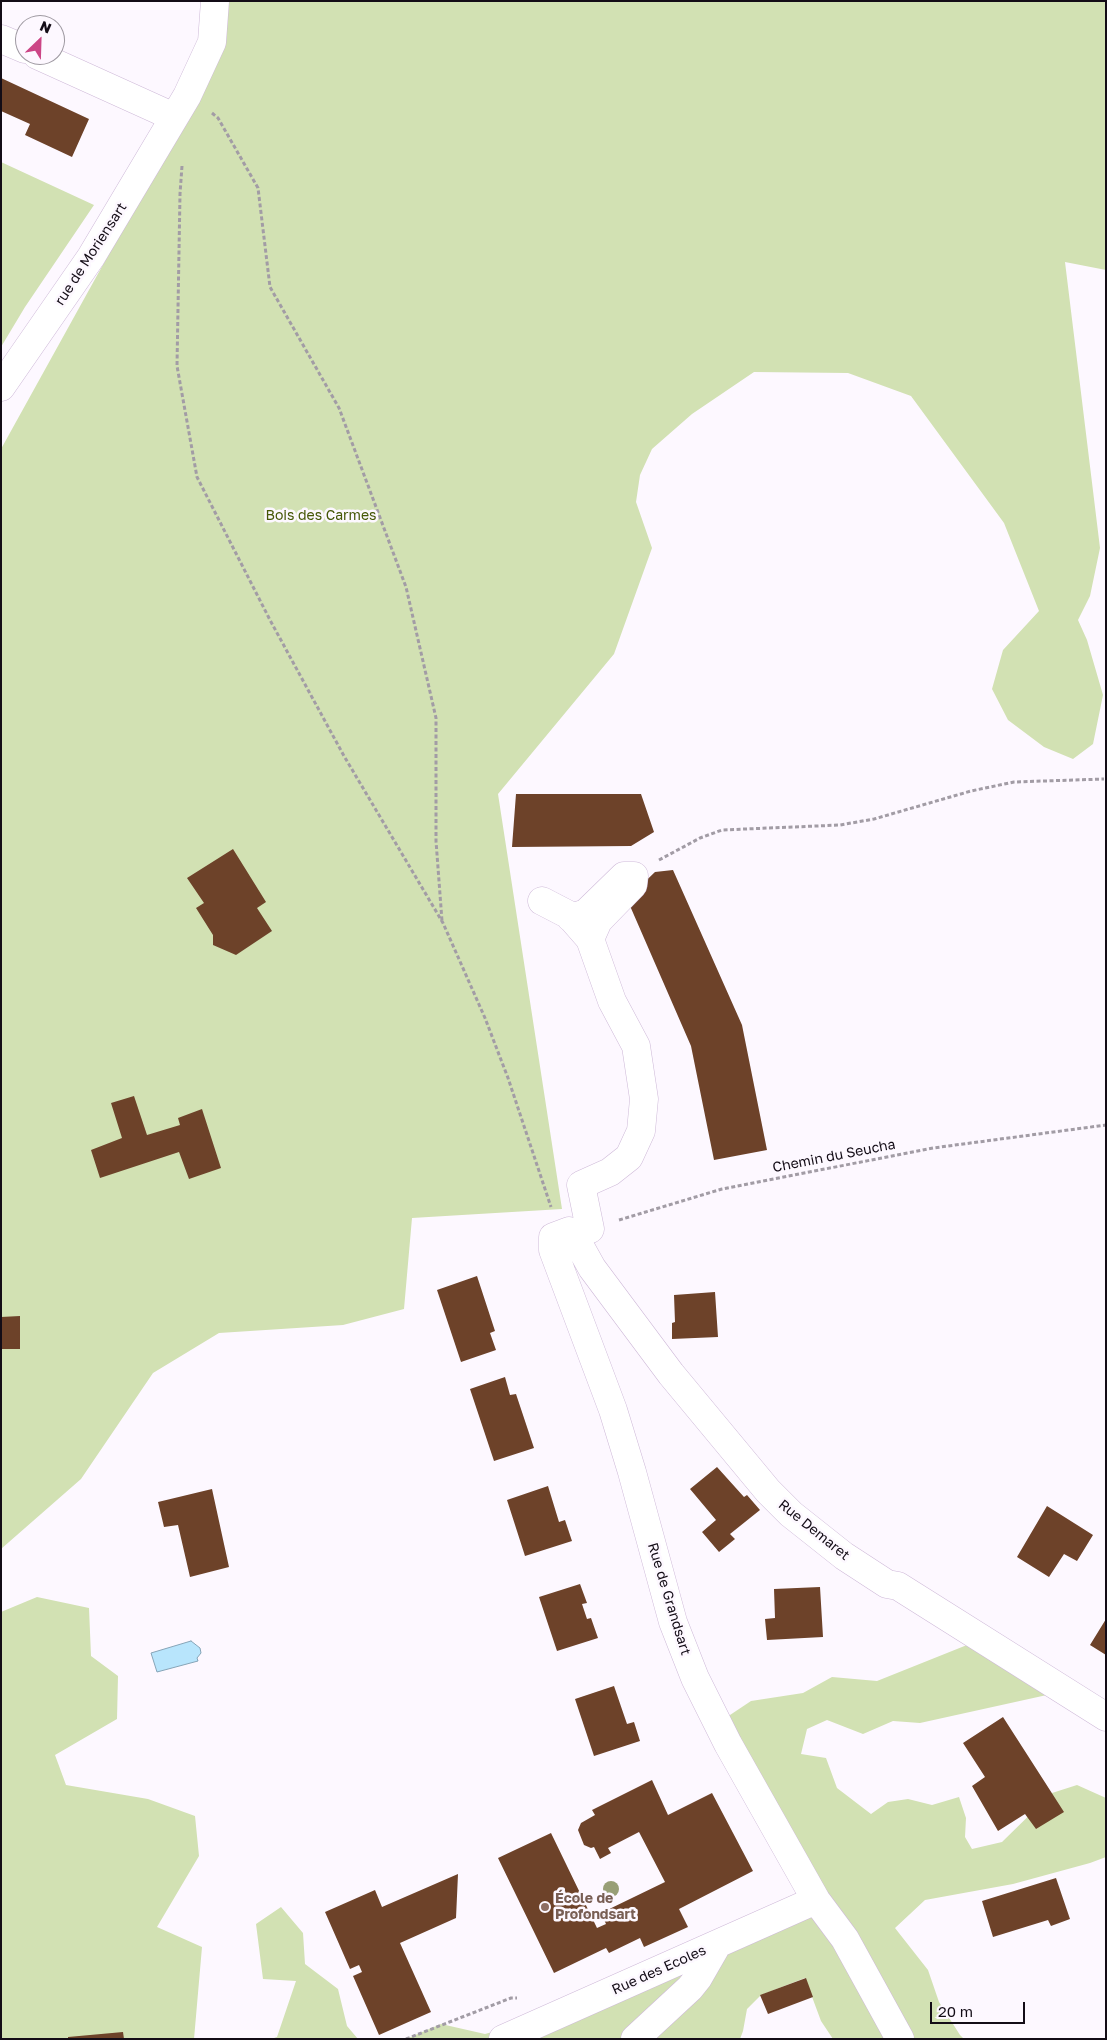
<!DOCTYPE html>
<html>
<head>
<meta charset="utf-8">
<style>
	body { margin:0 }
	#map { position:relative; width:1107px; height:2040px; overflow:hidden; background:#fdf8ff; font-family:"Golos Text",sans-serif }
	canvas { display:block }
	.frame { position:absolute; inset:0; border:2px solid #130c16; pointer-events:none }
	.north { position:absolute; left:15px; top:15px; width:50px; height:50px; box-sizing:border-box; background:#fdf8ff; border:1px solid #9f9aa2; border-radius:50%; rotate:24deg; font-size:14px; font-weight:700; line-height:20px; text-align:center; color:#130c16 }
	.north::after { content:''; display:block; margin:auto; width:18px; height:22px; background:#cc4686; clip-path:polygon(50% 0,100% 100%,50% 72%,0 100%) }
	.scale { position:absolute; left:930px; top:2002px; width:95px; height:22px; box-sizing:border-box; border:2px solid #130c16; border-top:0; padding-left:6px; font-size:15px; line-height:18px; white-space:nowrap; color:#130c16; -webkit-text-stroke:4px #fdf8ff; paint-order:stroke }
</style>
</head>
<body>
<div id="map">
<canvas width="1107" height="2040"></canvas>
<div class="frame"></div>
<div class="north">N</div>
<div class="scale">20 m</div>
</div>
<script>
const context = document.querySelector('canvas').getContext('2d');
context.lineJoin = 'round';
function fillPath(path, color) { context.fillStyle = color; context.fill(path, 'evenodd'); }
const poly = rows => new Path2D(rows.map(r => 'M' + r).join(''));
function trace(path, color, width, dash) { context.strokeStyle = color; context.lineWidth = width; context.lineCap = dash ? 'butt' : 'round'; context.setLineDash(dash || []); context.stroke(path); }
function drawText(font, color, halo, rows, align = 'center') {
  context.font = font + ' "Golos Text",sans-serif'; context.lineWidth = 5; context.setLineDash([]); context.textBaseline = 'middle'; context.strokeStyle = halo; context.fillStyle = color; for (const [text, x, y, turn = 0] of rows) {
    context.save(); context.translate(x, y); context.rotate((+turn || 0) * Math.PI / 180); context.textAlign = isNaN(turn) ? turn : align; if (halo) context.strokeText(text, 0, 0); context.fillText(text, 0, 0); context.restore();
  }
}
fillPath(poly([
	[227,1,1106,1,1106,270,1065,262,1100,548,1090,596,1078,620,1087,640,1103,695,1093,744,1073,759,1044,747,1008,720,992,689,1003,650,1039,611,1004,523,911,396,848,373,754,372,692,414,652,449,640,475,636,502,652,548,614,654,498,794,562,1209,412,1218,404,1309,343,1325,219,1333,153,1373,81,1479,1,1549,1,449,115,243],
	[1,162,94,205,25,307,1,347],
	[37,1597,89,1608,91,1656,118,1676,117,1719,55,1755,66,1785,148,1799,195,1816,199,1856,157,1927,202,1947,194,2039,1,2039,1,1612],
	[982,1639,1065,1691,920,1723,893,1721,863,1734,827,1720,807,1729,801,1754,826,1758,837,1788,871,1814,888,1802,908,1799,932,1805,959,1797,966,1818,965,1837,972,1849,1002,1842,1052,1793,1077,1785,1106,1798,1106,1857,1090,1863,1013,1884,925,1900,895,1928,928,1970,939,2002,960,2035,964,2039,833,2039,821,2021,805,1978,761,1995,747,2009,743,2031,740,2039,406,2039,441,2024,485,2034,563,2012,816,1900,718,1723,751,1701,803,1693,832,1677,877,1681],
	[281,1907,303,1933,305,1964,338,1989,347,2026,358,2039,271,2039,277,2037,296,1981,263,1979,256,1924]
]), '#d2e1b3');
const water = poly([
	[191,1641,200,1648,201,1653,197,1658,198,1661,157,1672,151,1653,191,1641]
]);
fillPath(water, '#b8e5fc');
trace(water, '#86a4b7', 1);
fillPath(poly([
	[1,78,89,119,72,157,25,135,30,124,1,111],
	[516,794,641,794,654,832,631,846,512,847],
	[233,849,266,902,257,908,272,931,236,955,213,945,213,935,196,908,204,903,187,878],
	[673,870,742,1025,767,1150,714,1160,691,1046,627,899,655,872],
	[134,1096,147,1135,180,1125,178,1118,202,1109,221,1168,189,1179,179,1152,100,1178,91,1150,122,1138,111,1103],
	[477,1276,495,1331,490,1333,496,1350,461,1362,437,1290],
	[715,1292,718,1337,672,1339,672,1323,675,1322,674,1295],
	[20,1316,20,1349,1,1349,1,1317],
	[505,1377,510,1395,516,1394,534,1448,494,1461,470,1389],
	[717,1467,744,1497,747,1495,760,1510,730,1534,735,1539,719,1552,702,1532,716,1520,690,1489],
	[548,1486,559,1522,565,1520,572,1541,525,1556,507,1500],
	[212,1489,229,1567,190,1577,178,1525,164,1527,158,1502],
	[1047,1506,1093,1535,1077,1561,1064,1554,1049,1577,1017,1557],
	[580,1584,587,1603,582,1604,587,1619,591,1618,598,1638,557,1651,539,1597],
	[820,1587,823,1637,767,1640,765,1619,775,1618,774,1589],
	[1106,1619,1106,1655,1090,1645],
	[614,1686,627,1724,634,1722,640,1741,594,1756,575,1699],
	[1003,1717,1064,1812,1036,1829,1025,1814,998,1831,972,1786,985,1777,963,1743],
	[652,1780,668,1815,712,1793,753,1871,679,1909,688,1927,644,1947,640,1938,609,1953,606,1948,554,1973,498,1858,551,1833,597,1928,606,1924,601,1913,665,1882,639,1832,608,1848,611,1853,600,1859,594,1847,591,1848,584,1845,578,1830,581,1823,595,1815,592,1810],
	[458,1874,456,1918,400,1943,431,2012,379,2035,353,1976,362,1972,359,1965,350,1969,325,1912,375,1890,382,1907],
	[1056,1878,1070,1919,1051,1926,1048,1920,993,1937,982,1901],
	[806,1978,813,1997,768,2014,760,1995],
	[123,2032,124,2039,68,2039,68,2037]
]), '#6d4229');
const minor = poly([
	[1,39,25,49],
	[37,55,174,117],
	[1,387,91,257,187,96,212,42,215,1],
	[542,901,569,915,590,939,612,1001,636,1046,644,1099,641,1131,629,1157,610,1172,581,1185,590,1229],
	[571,918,586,913,624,876,634,876,633,885,598,921,590,939],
	[503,2039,816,1900],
	[635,2039,690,1988,698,1978,717,1945],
	[900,2039,845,1939,816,1900,728,1744,695,1678,673,1622,632,1472,613,1410,553,1250,553,1237,569,1231,572,1232,592,1268,671,1374,768,1491,791,1514,844,1556,887,1584,898,1586,1106,1717]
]);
trace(minor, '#ceb9d8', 29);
trace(poly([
	[212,113,218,118,258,188,270,287,339,408,406,587,436,718,436,841,442,921],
	[182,166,180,194,177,366,197,477,270,620,344,756,443,923,485,1018,508,1078,551,1207],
	[659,860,700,838,722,830,840,825,874,819,971,791,1014,782,1104,779],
	[619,1220,722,1189,933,1148,1106,1125],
	[406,2039,511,1998,517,1998]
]), '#a29ca5', 3, [4, 2.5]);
trace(minor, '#fff', 28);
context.fillStyle = '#989f76';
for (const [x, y] of [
	[611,1889]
]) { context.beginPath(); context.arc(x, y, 8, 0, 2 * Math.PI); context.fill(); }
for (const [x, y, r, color] of [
	[545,1907,5,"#8d6e63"]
]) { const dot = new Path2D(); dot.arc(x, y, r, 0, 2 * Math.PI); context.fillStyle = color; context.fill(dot); trace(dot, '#fdf8ff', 2); }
drawText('14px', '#130c16', '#fdf8ff', [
	["rue de Moriensart",91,254,-57],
	["Chemin du Seucha",834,1156,-11],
	["Rue Demaret",814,1530,39],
	["Rue de Grandsart",669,1599,73],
	["Rue des Ecoles",659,1970,-24]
]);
drawText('14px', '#455706', '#fdf8ff', [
	["Bois des Carmes",321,516]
]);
drawText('bold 14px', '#785e54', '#fdf8ff', [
	["École de",555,1899],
	["Profondsart",555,1915]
], 'left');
</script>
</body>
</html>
